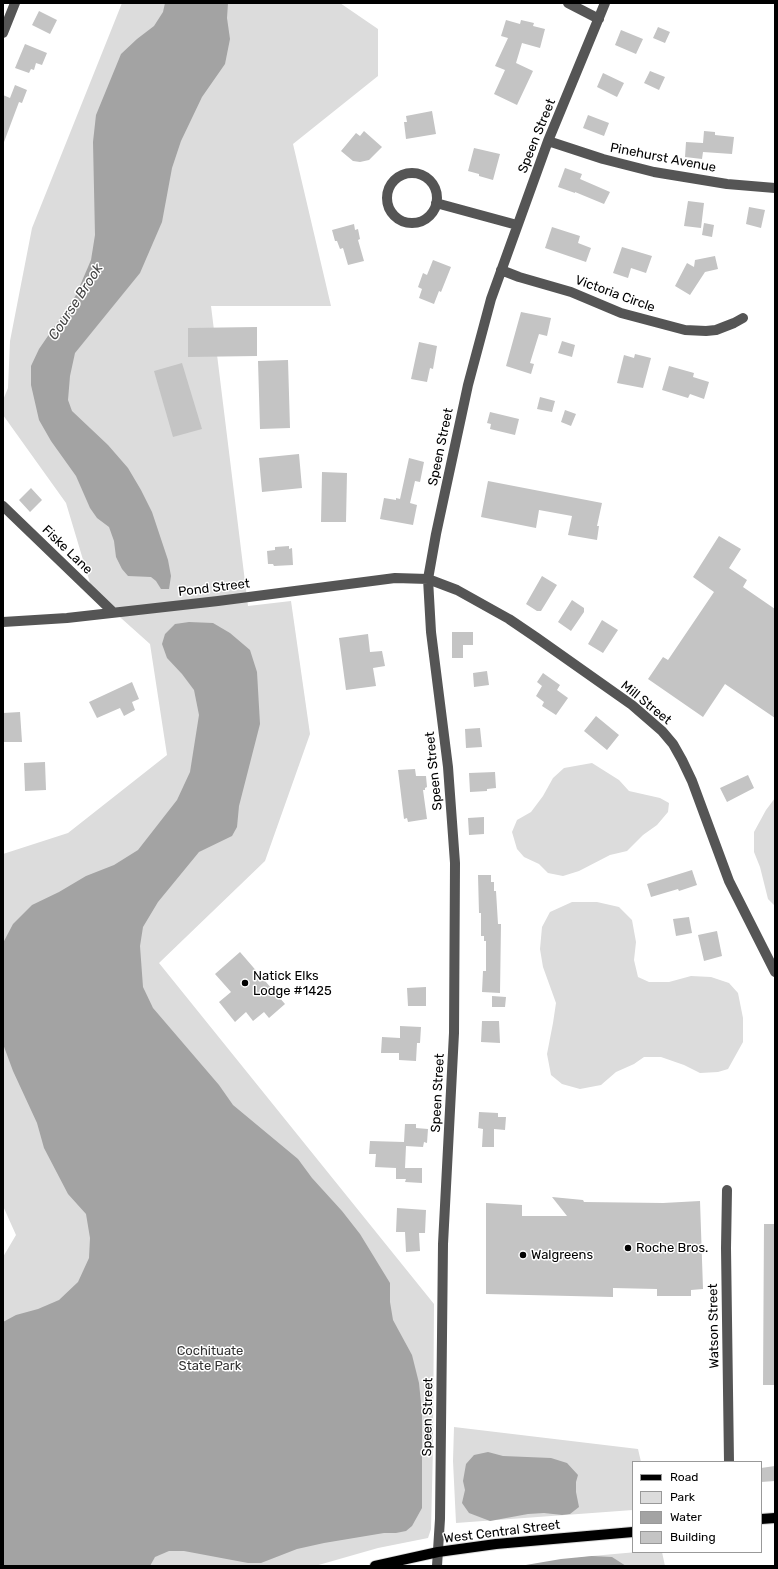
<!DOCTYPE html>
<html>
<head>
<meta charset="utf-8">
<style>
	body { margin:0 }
	#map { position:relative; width:778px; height:1569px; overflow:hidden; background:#fff; font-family:Rubik,sans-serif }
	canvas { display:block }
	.frame { position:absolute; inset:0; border:4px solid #000; pointer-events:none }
	.legend { position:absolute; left:632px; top:1461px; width:130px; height:92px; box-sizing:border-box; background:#fff; border:1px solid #999; margin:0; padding:5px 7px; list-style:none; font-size:12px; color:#000 }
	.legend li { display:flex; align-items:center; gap:8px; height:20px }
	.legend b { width:20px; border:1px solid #999 }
</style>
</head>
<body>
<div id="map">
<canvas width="778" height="1569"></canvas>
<div class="frame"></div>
<ul class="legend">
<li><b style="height:5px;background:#000"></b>Road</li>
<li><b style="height:11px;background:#dcdcdc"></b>Park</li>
<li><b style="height:11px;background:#a3a3a3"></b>Water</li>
<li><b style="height:11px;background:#c4c4c4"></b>Building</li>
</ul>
</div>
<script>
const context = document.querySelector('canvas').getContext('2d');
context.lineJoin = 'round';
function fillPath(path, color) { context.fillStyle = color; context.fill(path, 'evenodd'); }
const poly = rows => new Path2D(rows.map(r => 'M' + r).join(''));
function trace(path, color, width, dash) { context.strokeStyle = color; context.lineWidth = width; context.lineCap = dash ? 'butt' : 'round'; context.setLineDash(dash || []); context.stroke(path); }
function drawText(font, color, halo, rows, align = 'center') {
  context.font = font + ' Rubik,sans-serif'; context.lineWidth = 3; context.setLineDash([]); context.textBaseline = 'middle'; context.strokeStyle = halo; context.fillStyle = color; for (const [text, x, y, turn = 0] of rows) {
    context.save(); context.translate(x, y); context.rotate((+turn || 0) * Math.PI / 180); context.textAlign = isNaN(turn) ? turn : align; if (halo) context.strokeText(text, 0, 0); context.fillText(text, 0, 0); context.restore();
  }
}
fillPath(poly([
	[122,3,340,3,378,29,378,76,293,144,331,306,211,306,248,606,291,601,310,734,265,861,159,963,434,1304,433,1446,431,1529,428,1538,378,1548,315,1566,3,1566,3,1257,16,1235,3,1206,3,854,68,833,167,755,150,644,93,593,66,503,3,415,3,400,8,388,10,341,32,228],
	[592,763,619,780,629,791,660,798,669,803,668,812,657,825,643,835,627,851,610,855,579,871,563,876,548,873,539,864,524,857,517,849,512,832,517,820,531,812,543,796,553,778,564,768],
	[775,798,775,906,768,899,760,867,754,852,754,832,766,810],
	[572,902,597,902,619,907,632,920,636,942,634,960,638,977,649,982,669,982,691,976,711,977,729,983,738,993,743,1018,743,1042,728,1069,718,1072,700,1073,684,1065,661,1057,644,1057,634,1064,616,1072,601,1085,580,1089,562,1084,551,1075,547,1054,553,1023,556,1003,543,967,540,949,542,927,550,912],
	[454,1427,638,1449,641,1462,633,1462,633,1510,456,1523,453,1461],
	[637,1552,662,1552,665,1566,521,1566,592,1556]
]), '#dcdcdc');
fillPath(poly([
	[165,3,228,3,227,18,230,39,225,64,202,97,181,141,172,168,162,222,140,273,75,353,70,376,68,400,72,411,108,445,128,468,141,490,152,512,168,560,171,576,169,589,161,589,156,581,151,577,128,576,122,569,116,557,114,541,109,527,97,518,90,508,76,476,51,441,39,420,31,385,31,366,39,349,76,295,91,260,95,235,93,142,96,115,121,54,137,39,154,26,163,12],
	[189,622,213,623,230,633,250,650,257,672,260,724,239,806,237,827,232,836,199,852,158,902,143,927,140,946,143,987,153,1008,219,1085,233,1105,298,1159,312,1178,342,1211,360,1234,390,1283,390,1302,393,1320,412,1355,419,1383,422,1413,422,1508,412,1526,406,1531,396,1533,384,1533,324,1543,297,1549,261,1563,248,1563,184,1551,169,1551,155,1557,150,1566,3,1566,3,1322,16,1315,38,1309,59,1300,78,1282,89,1258,90,1238,86,1214,68,1194,44,1148,37,1123,13,1071,3,1044,3,943,13,924,32,905,59,892,86,876,114,865,138,850,177,800,190,772,199,715,194,690,182,674,167,658,162,644,165,634,175,624],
	[488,1452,503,1456,551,1458,567,1463,578,1475,576,1482,576,1492,579,1507,570,1514,562,1515,544,1513,528,1514,490,1521,469,1513,462,1503,465,1490,463,1481,466,1464,474,1455],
	[592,1556,612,1557,626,1566,520,1566,561,1559]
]), '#a3a3a3');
fillPath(poly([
	[39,11,57,20,50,34,32,25],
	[506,20,520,24,521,20,534,23,533,26,545,29,540,48,522,43,516,63,533,71,517,105,494,94,505,70,495,66,508,38,501,36],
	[658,27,670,32,665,43,653,38],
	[621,30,643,39,636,54,615,45],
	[25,44,47,53,42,65,36,63,34,70,31,69,29,73,15,68],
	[650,71,665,77,659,90,644,83],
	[603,73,624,83,617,97,597,87],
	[15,85,27,90,22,103,19,102,4,142,3,141,3,95,10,98],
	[432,111,436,134,406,139,404,122,407,122,406,116],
	[588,115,609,123,604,136,583,128],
	[364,131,382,147,369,160,360,162,353,161,341,151,356,133,360,136],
	[704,131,715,132,715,135,734,137,732,154,703,152,702,159,685,157,686,142,703,143],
	[474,148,500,154,493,180,479,176,479,174,468,171],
	[565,168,582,174,580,179,610,192,604,204,575,192,575,193,558,187],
	[688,201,704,203,701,228,684,226],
	[749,207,765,210,761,228,746,224],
	[704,223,714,225,712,237,702,235],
	[354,224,355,230,358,229,360,239,358,240,364,261,348,265,343,248,340,249,337,241,335,241,332,230],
	[552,227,580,236,578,243,591,248,586,262,545,248],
	[622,247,652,256,646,273,631,268,628,278,613,273],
	[715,256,718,269,705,272,690,295,675,286,687,263,694,267,695,260],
	[433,260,451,267,441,292,439,291,434,304,419,298,422,289,418,287,423,273,427,275],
	[521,312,551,318,547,336,539,334,530,363,534,364,531,374,506,366],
	[257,327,257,356,188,357,188,328],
	[562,341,575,345,572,357,558,353],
	[419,342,437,346,433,369,430,368,427,382,411,379],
	[635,354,651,358,643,388,617,383,624,355,634,358],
	[288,360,290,428,260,429,258,361],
	[182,363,202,429,173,437,154,371],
	[669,366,694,373,693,377,709,382,704,399,690,394,688,398,662,390],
	[540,397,555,401,552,412,537,409],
	[565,410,576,414,571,426,561,422],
	[490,412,519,419,515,435,490,429,491,424,487,423],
	[299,454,302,488,262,492,259,458],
	[409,458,424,462,420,482,415,481,410,503,417,505,413,525,380,519,384,498,396,500,396,498,400,499],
	[322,472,347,473,346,522,321,522],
	[488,481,602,503,597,526,599,526,597,540,568,535,572,516,539,510,536,528,481,517],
	[31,488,42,500,30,512,19,500],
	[719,536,741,549,729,568,747,580,743,587,775,609,775,718,725,684,703,717,648,679,663,657,668,660,714,592,693,577],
	[289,546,289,549,292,548,293,565,274,566,273,564,268,564,267,551,275,550,275,547],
	[542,576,557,585,541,611,537,611,526,604],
	[572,600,584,608,584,612,571,631,558,622],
	[602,620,618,630,603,653,588,644],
	[452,632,473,632,473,645,463,645,463,658,452,658],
	[368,634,370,652,382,651,385,666,373,668,376,686,346,690,339,638],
	[487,671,489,685,474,687,473,673],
	[543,673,560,685,557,690,568,698,556,715,542,706,544,702,536,696,542,686,537,682],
	[132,682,139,699,132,702,135,710,124,716,120,708,97,718,89,702],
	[20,712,22,742,3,742,3,713],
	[596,716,619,735,607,750,584,731],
	[480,728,482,747,466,748,465,729],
	[45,762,46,790,25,791,24,763],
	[415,769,416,776,426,776,427,787,425,788,425,790,423,790,427,819,408,822,407,818,404,819,398,770],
	[495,772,496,788,487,789,487,791,470,792,469,773],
	[748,775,754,788,727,802,720,788],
	[484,817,484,834,469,835,468,818],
	[692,870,697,885,679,891,678,889,651,897,647,884],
	[478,875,491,875,491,882,494,882,494,891,496,891,498,924,501,924,500,993,482,992,483,971,486,971,486,941,484,941,484,936,481,936,481,913,479,913],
	[689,917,692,933,676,936,673,919],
	[717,931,722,956,704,961,698,935],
	[240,952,285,1004,269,1018,264,1012,253,1021,246,1012,235,1022,219,1002,231,992,215,974],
	[426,987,426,1006,408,1006,407,988],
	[492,996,506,997,505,1007,492,1007],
	[482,1021,499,1021,500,1043,481,1042],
	[400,1026,421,1027,420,1043,417,1043,416,1061,399,1060,399,1053,381,1053,382,1037,400,1038],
	[479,1112,498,1113,498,1117,506,1117,505,1130,494,1129,494,1147,482,1147,483,1129,478,1128],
	[405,1124,416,1124,416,1128,428,1129,427,1143,424,1142,423,1147,406,1146,405,1168,422,1168,422,1183,405,1182,406,1179,396,1179,396,1168,375,1167,376,1154,369,1154,370,1141,404,1142],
	[552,1197,583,1200,584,1202,663,1203,700,1201,703,1289,691,1290,691,1296,657,1296,657,1289,613,1288,613,1297,486,1294,486,1203,522,1205,522,1216,567,1216],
	[397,1208,426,1210,425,1233,419,1233,420,1251,406,1252,405,1232,396,1232],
	[764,1224,775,1224,775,1385,763,1385],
	[775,1466,775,1481,761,1482,761,1468]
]), '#c4c4c4');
const major = poly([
	[761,1519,775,1518],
	[375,1566,438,1552,496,1544,633,1532]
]);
trace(major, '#dbdbdb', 12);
trace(poly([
	[568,3,599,19],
	[3,33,15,3],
	[548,141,603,159,654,172,727,184,775,188],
	'387 198a25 25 0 1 1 50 0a25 25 0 1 1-50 0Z',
	[436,203,517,225],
	[501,270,519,277,571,292,621,313,685,330,706,331,716,330,734,323,743,318],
	[3,506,113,612],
	[3,622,67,618,218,601,395,578,428,579,457,590,509,619,537,638,632,705,662,731,673,744,682,760,692,781,729,881,775,972],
	[727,1190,726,1248,729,1462],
	[437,1566,440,1519,443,1244,454,1033,455,863,448,767,431,632,428,579,436,534,468,385,491,299,548,141,605,3]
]), '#555', 10);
trace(major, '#000', 10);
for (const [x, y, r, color] of [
	[245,983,4,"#000"],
	[628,1248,4,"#000"],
	[523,1255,4,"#000"]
]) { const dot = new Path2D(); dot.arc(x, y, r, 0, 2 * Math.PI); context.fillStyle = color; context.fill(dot); trace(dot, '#fff', 1.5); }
drawText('13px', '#000', '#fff', [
	["Speen Street",537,136,-68],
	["Pinehurst Avenue",663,158,11],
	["Victoria Circle",615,294,20],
	["Speen Street",441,447,-78],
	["Fiske Lane",67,550,44],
	["Pond Street",214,588,-7],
	["Mill Street",646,703,39],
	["Speen Street",434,771,-96],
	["Speen Street",438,1093,-87],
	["Watson Street",714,1326,-91],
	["Speen Street",428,1417,-89],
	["West Central Street",502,1532,-7]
]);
drawText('13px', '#000', '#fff', [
	["Natick Elks",253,976],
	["Lodge #1425",253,991],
	["Roche Bros.",636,1248],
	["Walgreens",531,1255]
], 'left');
drawText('13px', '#333', '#fff', [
	["Cochituate",210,1351],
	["State Park",210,1366]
]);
drawText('italic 14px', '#444', '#fff', [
	["Course Brook",76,302,-57]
]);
</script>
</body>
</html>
